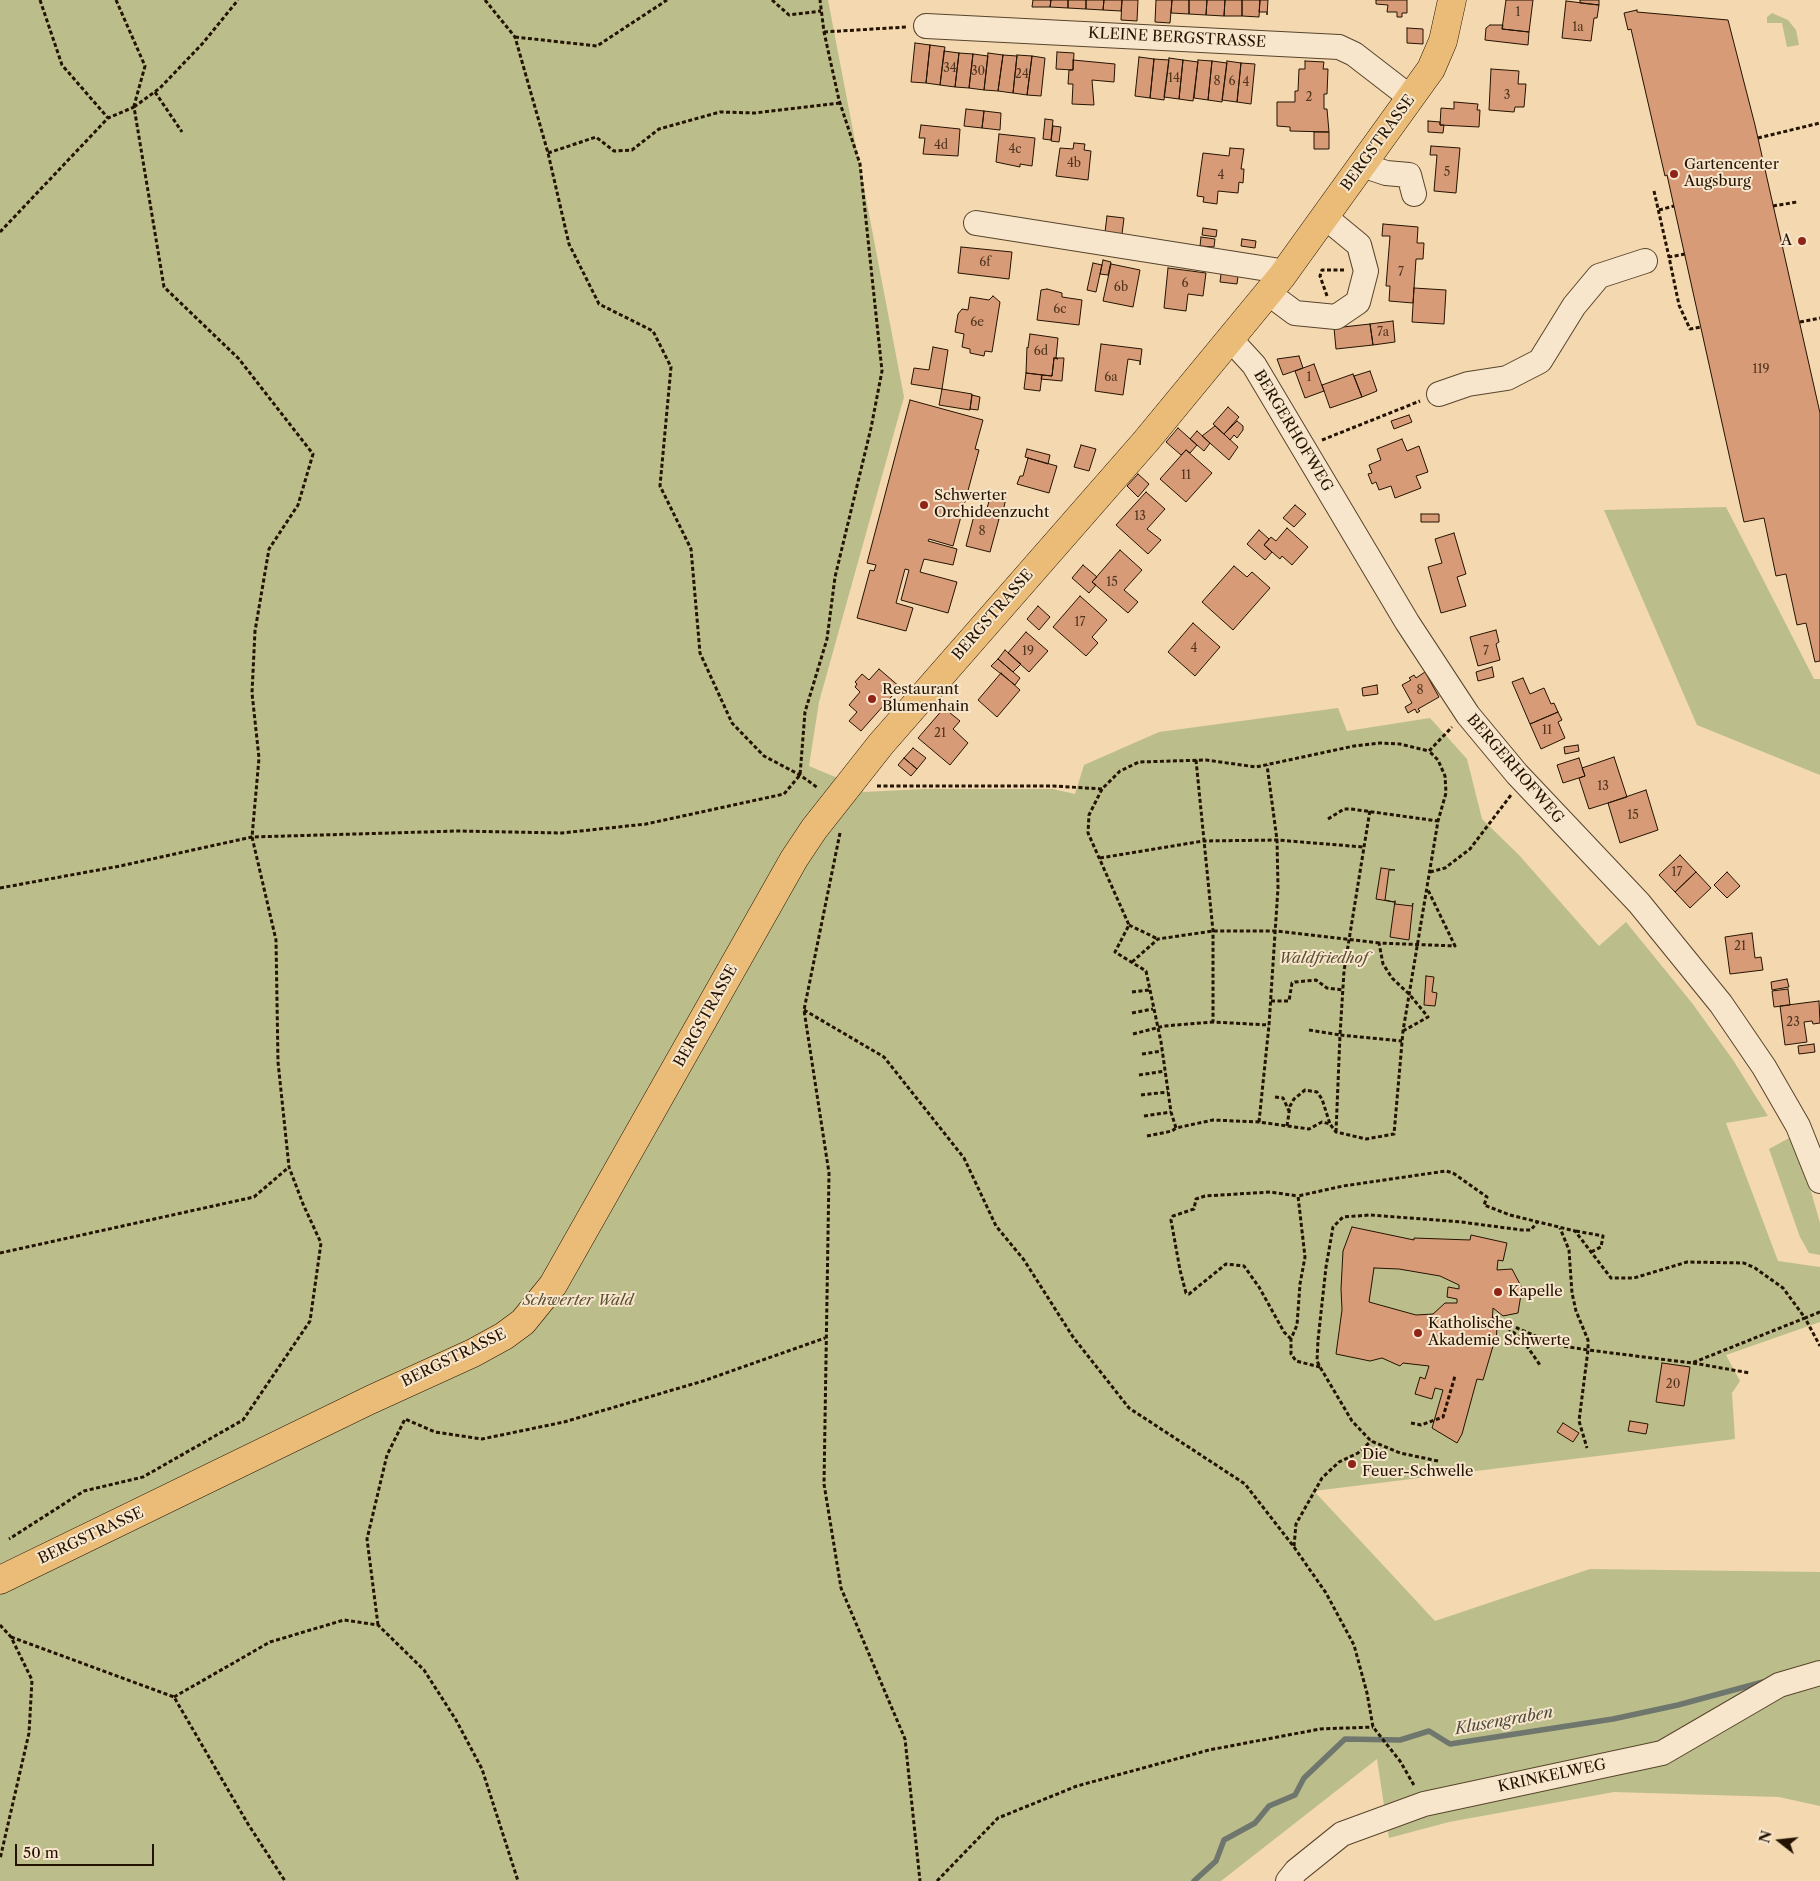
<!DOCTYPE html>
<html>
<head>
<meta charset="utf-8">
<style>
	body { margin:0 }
	#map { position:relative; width:1820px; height:1881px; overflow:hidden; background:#f3d8b0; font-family:"Libre Caslon Text",serif }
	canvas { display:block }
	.north { position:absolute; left:1755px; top:1816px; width:50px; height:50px; -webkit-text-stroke:4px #f7e6cc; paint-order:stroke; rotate:286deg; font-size:14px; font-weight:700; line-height:20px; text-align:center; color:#241300 }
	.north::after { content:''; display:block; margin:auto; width:18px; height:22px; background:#241300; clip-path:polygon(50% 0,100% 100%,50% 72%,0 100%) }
	.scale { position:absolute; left:15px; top:1844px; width:139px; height:22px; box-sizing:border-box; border:2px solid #241300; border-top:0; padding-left:6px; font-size:15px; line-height:18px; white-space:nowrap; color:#241300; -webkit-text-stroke:4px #f7e6cc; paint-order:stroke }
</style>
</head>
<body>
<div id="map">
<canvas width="1820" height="1881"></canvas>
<div class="north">N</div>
<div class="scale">50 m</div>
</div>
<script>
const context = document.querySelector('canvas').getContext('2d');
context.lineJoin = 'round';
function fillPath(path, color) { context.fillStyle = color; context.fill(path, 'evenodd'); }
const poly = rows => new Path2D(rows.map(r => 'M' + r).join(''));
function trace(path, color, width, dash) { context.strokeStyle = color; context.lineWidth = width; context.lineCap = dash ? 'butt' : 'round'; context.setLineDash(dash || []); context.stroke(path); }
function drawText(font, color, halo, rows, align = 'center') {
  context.font = font + ' "Libre Caslon Text",serif'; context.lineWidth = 4; context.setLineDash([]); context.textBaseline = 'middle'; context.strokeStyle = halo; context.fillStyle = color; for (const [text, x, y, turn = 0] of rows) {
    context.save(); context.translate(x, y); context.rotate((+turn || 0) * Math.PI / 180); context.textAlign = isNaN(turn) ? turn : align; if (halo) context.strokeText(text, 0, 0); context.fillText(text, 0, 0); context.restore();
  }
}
fillPath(poly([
	[0,0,828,0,904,397,819,702,809,766,840,779,864,792,924,789,1053,789,1075,794,1084,765,1159,732,1338,708,1347,731,1430,718,1467,759,1482,819,1519,855,1599,946,1626,922,1692,1003,1733,1060,1768,1116,1726,1123,1778,1261,1820,1267,1820,1322,1726,1355,1740,1381,1732,1393,1735,1439,1314,1491,1435,1621,1590,1569,1820,1572,1820,1806,1779,1797,1614,1792,1449,1822,1389,1838,1377,1759,1221,1881,0,1881],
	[1772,13,1788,20,1796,30,1799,45,1787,47,1782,23,1767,23,1767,17],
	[1726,507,1814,679,1820,679,1820,775,1697,725,1604,510],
	[1791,1137,1808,1181,1820,1223,1820,1255,1809,1253,1800,1237,1769,1149]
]), '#bbbe8b');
trace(poly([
	[1194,1881,1216,1861,1224,1840,1255,1823,1269,1806,1295,1795,1304,1778,1345,1739,1400,1740,1429,1731,1450,1744,1613,1719,1678,1705,1763,1682]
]), '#6e766d', 5.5);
const building = poly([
	[1033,0,1051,0,1050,7,1032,7,1033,0],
	[1051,0,1068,0,1068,8,1050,7,1051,0],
	[1068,0,1086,0,1086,9,1068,8,1068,0],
	[1086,0,1104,0,1103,10,1086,9,1086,0],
	[1104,0,1122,0,1121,11,1103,10,1104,0],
	[1122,0,1138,0,1137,21,1121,20,1122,0],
	[1156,0,1172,0,1170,23,1155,22,1156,0],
	[1172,0,1189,0,1189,14,1171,13,1172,0],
	[1189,0,1207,0,1206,15,1189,14,1189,0],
	[1207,0,1225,0,1224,16,1206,15,1207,0],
	[1225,0,1242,0,1242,16,1224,16,1225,0],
	[1242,0,1260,0,1259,17,1242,16,1242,0],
	[1260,0,1268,0,1267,15,1267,12,1259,12,1260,0],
	[1376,0,1407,0,1407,13,1402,13,1402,17,1397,17,1397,12,1387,12,1388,5,1376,4,1376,0],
	[1506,0,1533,0,1529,32,1502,29,1506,0],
	[1580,0,1599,0,1599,5,1580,3,1580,0],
	[1566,1,1599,5,1597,18,1594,18,1591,41,1562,38,1566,1],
	[1637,10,1637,12,1728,20,1755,125,1820,413,1820,661,1815,662,1806,623,1797,625,1786,574,1776,576,1764,518,1744,522,1667,175,1665,176,1631,29,1628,30,1624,13,1637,10],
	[1490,25,1503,25,1502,29,1529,32,1528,45,1485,40,1486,28,1490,25],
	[1407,28,1423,29,1423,44,1407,43,1407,28],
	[915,43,930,45,926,83,911,82,915,43],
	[930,45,945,47,940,85,926,83,930,45],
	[944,51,959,53,955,87,940,85,944,51],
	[1057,52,1074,53,1073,70,1056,69,1057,52],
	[959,53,973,54,969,88,955,87,959,53],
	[988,53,1003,55,998,91,984,90,988,53],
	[973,54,988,56,984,90,969,88,973,54],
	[1003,55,1017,56,1013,93,998,91,1003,55],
	[1017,55,1032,56,1027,95,1013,93,1017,55],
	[1032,56,1045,58,1041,96,1027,95,1032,56],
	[1139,57,1154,59,1150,98,1135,96,1139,57],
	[1169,58,1183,60,1179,99,1164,97,1169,58],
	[1154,59,1169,60,1164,100,1150,98,1154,59],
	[1073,60,1115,64,1114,82,1092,80,1094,105,1072,104,1073,84,1068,84,1069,70,1073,70,1073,60],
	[1183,60,1198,62,1193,101,1179,99,1183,60],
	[1198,60,1212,61,1208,100,1194,98,1198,60],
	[1212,61,1227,63,1222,102,1208,100,1212,61],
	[1227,61,1241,63,1237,102,1222,100,1227,61],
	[1305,61,1324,62,1323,69,1328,69,1327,94,1324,94,1324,109,1327,109,1329,132,1290,131,1290,127,1277,126,1277,102,1295,102,1295,91,1298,91,1299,69,1305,69,1305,61],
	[1241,63,1255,64,1251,104,1237,102,1241,63],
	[1491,69,1519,71,1518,84,1526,84,1524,107,1515,107,1514,112,1489,110,1491,69],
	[1454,102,1478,104,1477,110,1480,110,1479,127,1440,125,1441,108,1454,109,1454,102],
	[966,109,984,111,982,128,964,126,966,109],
	[984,111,1001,113,1000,130,982,128,984,111],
	[1045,119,1053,120,1051,140,1043,139,1045,119],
	[1428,121,1440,122,1440,125,1444,125,1443,133,1428,132,1428,121],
	[921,125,960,129,958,156,923,154,925,138,919,138,921,125],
	[1053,126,1061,127,1059,142,1051,141,1053,126],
	[1314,132,1329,132,1329,149,1314,149,1314,132],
	[999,134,1035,138,1032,166,1020,164,1020,167,996,162,999,134],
	[1074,143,1085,144,1084,150,1091,151,1088,180,1056,176,1060,148,1073,149,1074,143],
	[1431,146,1460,148,1456,193,1434,191,1437,155,1430,155,1431,146],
	[1230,148,1244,149,1241,169,1244,169,1243,183,1239,182,1238,193,1218,191,1217,204,1203,202,1204,197,1197,196,1203,153,1229,156,1230,148],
	[1107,216,1124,218,1122,234,1105,232,1107,216],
	[1383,224,1418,227,1417,243,1424,243,1423,259,1416,259,1413,303,1389,301,1390,286,1386,286,1390,236,1382,236,1383,224],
	[1203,228,1217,230,1216,237,1202,235,1203,228],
	[1201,237,1215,239,1214,247,1200,246,1201,237],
	[1242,239,1256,241,1255,248,1241,246,1242,239],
	[961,247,1012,252,1009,279,958,273,961,247],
	[1103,260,1111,262,1108,275,1100,274,1103,260],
	[1093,263,1102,265,1096,292,1087,290,1093,263],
	[1111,264,1140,270,1133,307,1103,301,1111,264],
	[1222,266,1239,268,1237,284,1220,282,1222,266],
	[1168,268,1206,273,1203,296,1188,294,1186,311,1164,308,1168,268],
	[1414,288,1446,290,1444,324,1412,322,1414,288],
	[1047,289,1062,293,1062,297,1082,300,1079,325,1037,320,1041,290,1047,289],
	[993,296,1000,302,992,352,985,351,984,356,970,353,970,349,962,347,964,334,955,332,958,314,962,309,968,310,970,297,989,300,993,296],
	[1393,321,1395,342,1373,345,1370,324,1393,321],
	[1370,324,1373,345,1336,349,1334,328,1370,324],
	[1030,334,1058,338,1056,358,1058,359,1054,358,1052,376,1026,373,1027,347,1028,348,1030,334],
	[1101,344,1142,349,1140,365,1140,361,1128,359,1123,395,1095,391,1101,344],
	[933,347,948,350,942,389,911,384,914,368,929,370,933,347],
	[1299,356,1303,368,1283,375,1277,359,1299,356],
	[1054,358,1064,358,1062,381,1041,379,1042,375,1052,376,1054,358],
	[1314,364,1324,391,1305,398,1295,371,1314,364],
	[1370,371,1377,391,1362,397,1354,376,1370,371],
	[1026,373,1042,375,1040,391,1024,389,1026,373],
	[1353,374,1362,397,1330,408,1322,385,1353,374],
	[942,389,972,394,970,410,939,405,942,389],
	[972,395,980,397,978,410,970,409,972,395],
	[910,400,983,420,975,449,979,450,953,546,929,539,928,541,957,549,953,565,924,559,920,572,957,582,948,613,901,600,909,570,905,569,896,603,913,608,906,631,857,618,870,570,874,571,876,565,867,563,910,400],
	[1228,407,1239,417,1224,434,1213,424,1228,407],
	[1409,415,1412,422,1394,429,1391,421,1409,415],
	[1237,421,1243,426,1243,430,1237,438,1234,435,1230,440,1224,434,1237,421],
	[1215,426,1238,447,1229,460,1202,436,1215,426],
	[1178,428,1197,445,1190,453,1186,450,1181,455,1166,442,1178,428],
	[1197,431,1210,443,1204,451,1190,439,1197,431],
	[1402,439,1407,451,1419,446,1428,472,1416,476,1421,488,1395,498,1391,486,1379,490,1376,482,1372,484,1368,474,1372,473,1369,465,1381,460,1377,449,1402,439],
	[1081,445,1096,449,1089,471,1074,467,1081,445],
	[1027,449,1050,455,1048,464,1025,457,1027,449],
	[1186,450,1212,473,1186,502,1160,479,1186,450],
	[1028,458,1057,466,1049,493,1017,484,1020,476,1023,476,1028,458],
	[1138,474,1149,484,1138,497,1127,486,1138,474],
	[1146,492,1165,509,1147,529,1161,540,1148,554,1116,525,1146,492],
	[991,494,1006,498,1002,516,986,512,991,494],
	[1295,505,1306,514,1294,527,1283,518,1295,505],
	[975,512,999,519,990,552,966,546,975,512],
	[1421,514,1439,514,1439,522,1421,522,1421,514],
	[1287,528,1308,547,1292,565,1282,556,1280,559,1264,545,1271,537,1276,541,1287,528],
	[1259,530,1269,539,1264,545,1272,552,1265,560,1247,544,1259,530],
	[1454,533,1466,574,1457,577,1466,606,1441,613,1428,567,1442,563,1435,539,1454,533],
	[1120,550,1142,570,1124,590,1138,602,1128,613,1092,582,1120,550],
	[1083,565,1097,577,1092,582,1096,585,1089,593,1072,578,1083,565],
	[1234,566,1247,577,1252,572,1270,588,1233,630,1202,602,1234,566],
	[1080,596,1107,620,1092,637,1098,643,1086,656,1053,627,1080,596],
	[1038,606,1050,617,1039,630,1027,619,1038,606],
	[1193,623,1220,647,1195,676,1168,652,1193,623],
	[1496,630,1499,642,1496,644,1500,660,1478,666,1470,637,1496,630],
	[1026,632,1048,651,1029,672,1008,653,1026,632],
	[1005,650,1021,664,1013,672,998,659,1005,650],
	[998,659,1020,678,1015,685,991,666,998,659],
	[1492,667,1494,677,1478,681,1476,672,1492,667],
	[879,669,900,687,861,731,849,721,857,712,849,705,860,692,855,687,857,684,855,682,862,674,869,680,879,669],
	[1425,672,1439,697,1418,709,1420,711,1417,713,1415,709,1408,713,1405,707,1412,703,1402,685,1411,680,1409,678,1414,675,1416,678,1425,672],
	[1001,673,1020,690,997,717,978,700,1001,673],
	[1523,678,1530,694,1544,688,1551,704,1554,703,1558,712,1530,724,1512,682,1523,678],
	[1377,685,1378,694,1363,696,1362,688,1377,685],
	[944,708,960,721,953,729,968,743,950,765,918,738,944,708],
	[1558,712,1562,720,1558,722,1565,738,1541,749,1530,724,1558,712],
	[1578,745,1579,751,1565,754,1564,747,1578,745],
	[913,748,926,758,917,769,904,758,913,748],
	[1614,757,1627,797,1589,809,1579,778,1585,776,1582,768,1614,757],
	[904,758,917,769,911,776,898,765,904,758],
	[1579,758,1585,776,1563,783,1557,765,1579,758],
	[1646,790,1658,830,1620,843,1608,803,1646,790],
	[1680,855,1696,872,1675,892,1659,875,1680,855],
	[1381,868,1395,870,1389,870,1385,900,1394,902,1376,899,1381,868],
	[1696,872,1711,888,1690,908,1675,892,1696,872],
	[1727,872,1740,886,1727,898,1714,885,1727,872],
	[1395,901,1395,904,1412,906,1413,903,1409,940,1390,937,1395,901],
	[1752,933,1755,958,1761,957,1763,970,1730,974,1725,937,1752,933],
	[1426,976,1434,977,1432,992,1437,993,1435,1006,1424,1005,1426,976],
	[1787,979,1789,987,1772,990,1771,982,1787,979],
	[1788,989,1790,1005,1774,1007,1772,991,1788,989],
	[1819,1001,1820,1023,1813,1024,1812,1021,1804,1022,1807,1042,1785,1045,1780,1006,1819,1001],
	[1814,1044,1815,1052,1799,1054,1798,1046,1814,1044],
	[1352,1227,1414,1240,1414,1238,1470,1240,1471,1235,1507,1243,1503,1261,1498,1260,1497,1270,1512,1269,1522,1288,1518,1313,1503,1316,1493,1308,1492,1325,1497,1326,1496,1345,1493,1346,1483,1380,1477,1379,1462,1434,1457,1443,1432,1428,1443,1390,1435,1388,1432,1399,1415,1394,1420,1377,1425,1379,1429,1366,1403,1363,1400,1366,1382,1358,1370,1361,1336,1354,1342,1310,1341,1289,1343,1251,1352,1227],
	[1374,1268,1399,1269,1440,1276,1459,1285,1459,1289,1448,1287,1447,1297,1457,1299,1457,1303,1445,1303,1433,1314,1416,1315,1369,1302,1374,1268],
	[1662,1363,1690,1367,1684,1406,1656,1402,1662,1363],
	[1630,1421,1648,1424,1646,1434,1628,1431,1630,1421],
	[1563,1423,1579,1433,1573,1442,1557,1432,1563,1423]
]);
fillPath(building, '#d89b78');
trace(building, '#241300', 1);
const minor = poly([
	[926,26,1339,47,1354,54,1411,98],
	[1362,165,1386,173,1409,175,1414,194],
	[976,223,1274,270,1282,276],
	[1268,293,1295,313,1336,317,1358,302,1366,271,1359,245,1325,217],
	[1231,340,1254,365,1407,622,1468,715,1517,774,1639,903,1721,1004,1764,1067,1798,1126,1820,1181],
	[1439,394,1468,384,1507,378,1540,361,1574,306,1599,276,1645,261],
	[1288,1881,1296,1871,1342,1834,1424,1804,1662,1753,1779,1685,1820,1673]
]);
const major = poly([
	[0,1580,370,1400,473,1353,504,1336,523,1322,553,1285,794,859,814,829,881,744,1146,441,1282,276,1431,69,1443,41,1452,0]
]);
trace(minor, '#58442c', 26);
trace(major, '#241300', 29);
trace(poly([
	[40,0,62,65,108,118],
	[116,0,145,66,134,106],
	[485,0,515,37,548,153,569,244,599,304,653,331,671,367,660,486,691,549,700,653,732,723,764,756,800,775,818,788],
	[772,0,789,15,821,11],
	[824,32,906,27],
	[515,37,597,46,667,0],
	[155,92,182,132],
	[134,107,160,88,203,43,238,0],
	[1758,138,1820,123],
	[548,153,596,137,614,151,632,150,659,129,720,112,755,113,840,103],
	[1654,191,1669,257],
	[1773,206,1797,202],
	[1659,210,1674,206],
	[0,232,108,118,134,107,164,287,239,359,313,454,298,505,269,549,255,631,252,693,259,758,252,837,276,940,278,1062,289,1167,303,1204,321,1243,310,1321,243,1420,143,1477,84,1491,9,1539],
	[1685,254,1669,257,1679,305,1690,329,1701,327],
	[1327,296,1320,276,1322,270,1346,270],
	[1800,322,1820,318],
	[1322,440,1420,401],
	[1196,760,1213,931,1213,1022,1269,1025],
	[877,786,1054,786,1102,789,1120,771,1139,762,1206,760,1256,767,1354,746,1380,743,1400,744,1429,751,1452,727],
	[1102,789,1089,815,1088,833,1129,925,1115,952,1146,971,1161,1042,1171,1112,1176,1128,1213,1120,1259,1122,1309,1129,1322,1122,1330,1124,1336,1132,1366,1139,1394,1134,1403,1031,1438,821,1446,793,1445,776,1438,760,1429,751],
	[1328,819,1344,809,1351,809,1438,821],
	[840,833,804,1010,829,1173,824,1484,841,1588,905,1739,920,1881],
	[1100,858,1203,841,1277,840,1363,847],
	[1430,872,1445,868,1470,849,1511,795],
	[0,888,120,866,252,837,458,831,562,833,646,824,784,794,800,775,805,712,827,639,835,577,871,428,882,371,860,164,839,100,824,32,820,0],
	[1129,925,1158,939],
	[1132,962,1158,939,1213,931,1276,931,1379,943],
	[1132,992,1149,990],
	[1271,1001,1289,1001,1292,983,1295,982,1316,980,1327,988,1343,990],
	[804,1010,884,1057,964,1158,996,1226,1024,1260,1073,1337,1129,1408,1245,1484,1294,1547,1326,1593,1354,1645,1367,1693,1373,1727,1400,1761,1415,1787],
	[1132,1013,1153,1009],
	[1309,1030,1340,1035,1344,971,1370,810],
	[1403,1031,1428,1017,1410,995,1392,978,1383,964,1379,943,1455,946,1428,890],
	[1133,1034,1164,1026,1213,1022],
	[1142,1054,1162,1051],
	[1139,1075,1165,1071],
	[1141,1095,1168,1092],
	[1275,1097,1283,1098,1289,1111],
	[1144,1116,1171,1112],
	[1259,1122,1269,1025,1278,888,1277,840,1267,765],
	[1287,1126,1290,1106,1294,1099,1305,1090,1317,1092,1322,1099,1330,1124],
	[1336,1132,1340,1035,1402,1041],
	[1147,1136,1172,1131,1176,1128],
	[1576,1231,1603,1236,1601,1247,1591,1252],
	[0,1253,254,1197,289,1167],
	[1820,1312,1805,1318,1820,1346],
	[1492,1317,1556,1345,1588,1350,1588,1340,1576,1311,1572,1293,1569,1250,1560,1228],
	[1497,1320,1522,1339,1540,1365],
	[1291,1339,1284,1332,1259,1287,1244,1266,1226,1264,1189,1294,1186,1293,1180,1270,1171,1220,1173,1216,1194,1209,1196,1199,1205,1196,1270,1192,1298,1196],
	[1693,1363,1750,1373],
	[1320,1367,1296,1361,1291,1354,1291,1339,1297,1325,1300,1284,1305,1257,1298,1196,1343,1186,1446,1171,1453,1173,1487,1197,1484,1205,1510,1215,1575,1231,1611,1278,1634,1278,1687,1262,1744,1263,1755,1268,1783,1288,1805,1318,1692,1363,1588,1350,1579,1421,1587,1448],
	[1411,1423,1421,1425,1443,1417,1455,1376],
	[1438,1461,1400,1453,1371,1441,1352,1421,1320,1367,1317,1361,1318,1340,1326,1267,1333,1227,1343,1217,1370,1215,1461,1222,1522,1230,1531,1230,1538,1221],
	[1294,1546,1296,1524,1322,1478,1339,1462,1358,1453,1371,1441],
	[0,1625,11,1637,32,1680,29,1733,0,1859],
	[378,1625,367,1539,387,1455,405,1419,435,1432,482,1439,564,1422,703,1381,825,1338],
	[11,1637,174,1697,248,1824,285,1881],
	[174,1697,270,1642,344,1620,378,1625,424,1670,456,1720,482,1769,518,1881],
	[937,1881,998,1818,1077,1786,1209,1750,1320,1729,1373,1727]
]), '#241300', 3, [4, 2.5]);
trace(minor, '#f7e6cc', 24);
trace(major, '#eabc78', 28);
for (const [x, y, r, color] of [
	[1674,174,5,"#8f2418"],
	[1802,241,5,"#8f2418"],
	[924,505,5,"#8f2418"],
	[872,699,5,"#8f2418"],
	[1498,1292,5,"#8f2418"],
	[1418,1333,5,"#8f2418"],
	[1352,1464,5,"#8f2418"]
]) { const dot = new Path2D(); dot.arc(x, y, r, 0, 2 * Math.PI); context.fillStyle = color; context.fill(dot); trace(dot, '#f7e6cc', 2); }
drawText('12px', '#51351e', null, [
	["1",1518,13],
	["1a",1578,28],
	["34",950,69],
	["30",978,72],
	["24",1022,75],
	["14",1174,79],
	["8",1217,82],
	["6",1232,82],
	["4",1246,83],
	["3",1507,96],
	["2",1309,98],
	["4d",941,146],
	["4c",1015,150],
	["4b",1074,164],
	["5",1447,173],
	["4",1221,176],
	["6f",985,263],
	["7",1401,273],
	["6",1185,284],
	["6b",1121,288],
	["6c",1060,310],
	["6e",977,323],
	["7a",1383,333],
	["6d",1041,352],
	["119",1761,370],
	["6a",1111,378],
	["1",1309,378],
	["11",1186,476],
	["13",1140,517],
	["8",982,532],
	["15",1112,583],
	["17",1080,623],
	["4",1194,649],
	["19",1028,652],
	["7",1486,652],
	["8",1420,691],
	["11",1547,731],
	["21",940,734],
	["13",1603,787],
	["15",1633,816],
	["17",1677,873],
	["21",1740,947],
	["23",1793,1023],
	["20",1673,1385]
]);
drawText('15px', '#241300', '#f7e6cc', [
	["KLEINE BERGSTRASSE",1177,38,3],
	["BERGSTRASSE",1378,143,-54],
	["BERGERHOFWEG",1293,431,59],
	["BERGSTRASSE",993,615,-49],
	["BERGERHOFWEG",1515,769,49],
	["BERGSTRASSE",706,1016,-61],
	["BERGSTRASSE",454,1358,-26],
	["BERGSTRASSE",91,1536,-25],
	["KRINKELWEG",1552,1776,-12]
]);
drawText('15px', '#241300', '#f7e6cc', [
	["Gartencenter",1684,165],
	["Augsburg",1684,182],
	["A",1792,241,"right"],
	["Schwerter",934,496],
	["Orchideenzucht",934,513],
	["Restaurant",882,690],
	["Blumenhain",882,707],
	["Kapelle",1508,1292],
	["Katholische",1428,1324],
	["Akademie Schwerte",1428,1341],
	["Die",1362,1455],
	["Feuer-Schwelle",1362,1472]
], 'left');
drawText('italic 15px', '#594f31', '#f7e6cc', [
	["Waldfriedhof",1323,959],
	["Schwerter Wald",578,1301]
]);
drawText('italic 16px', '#4f4d3f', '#f7e6cc', [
	["Klusengraben",1504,1721,-10]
]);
</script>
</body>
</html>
